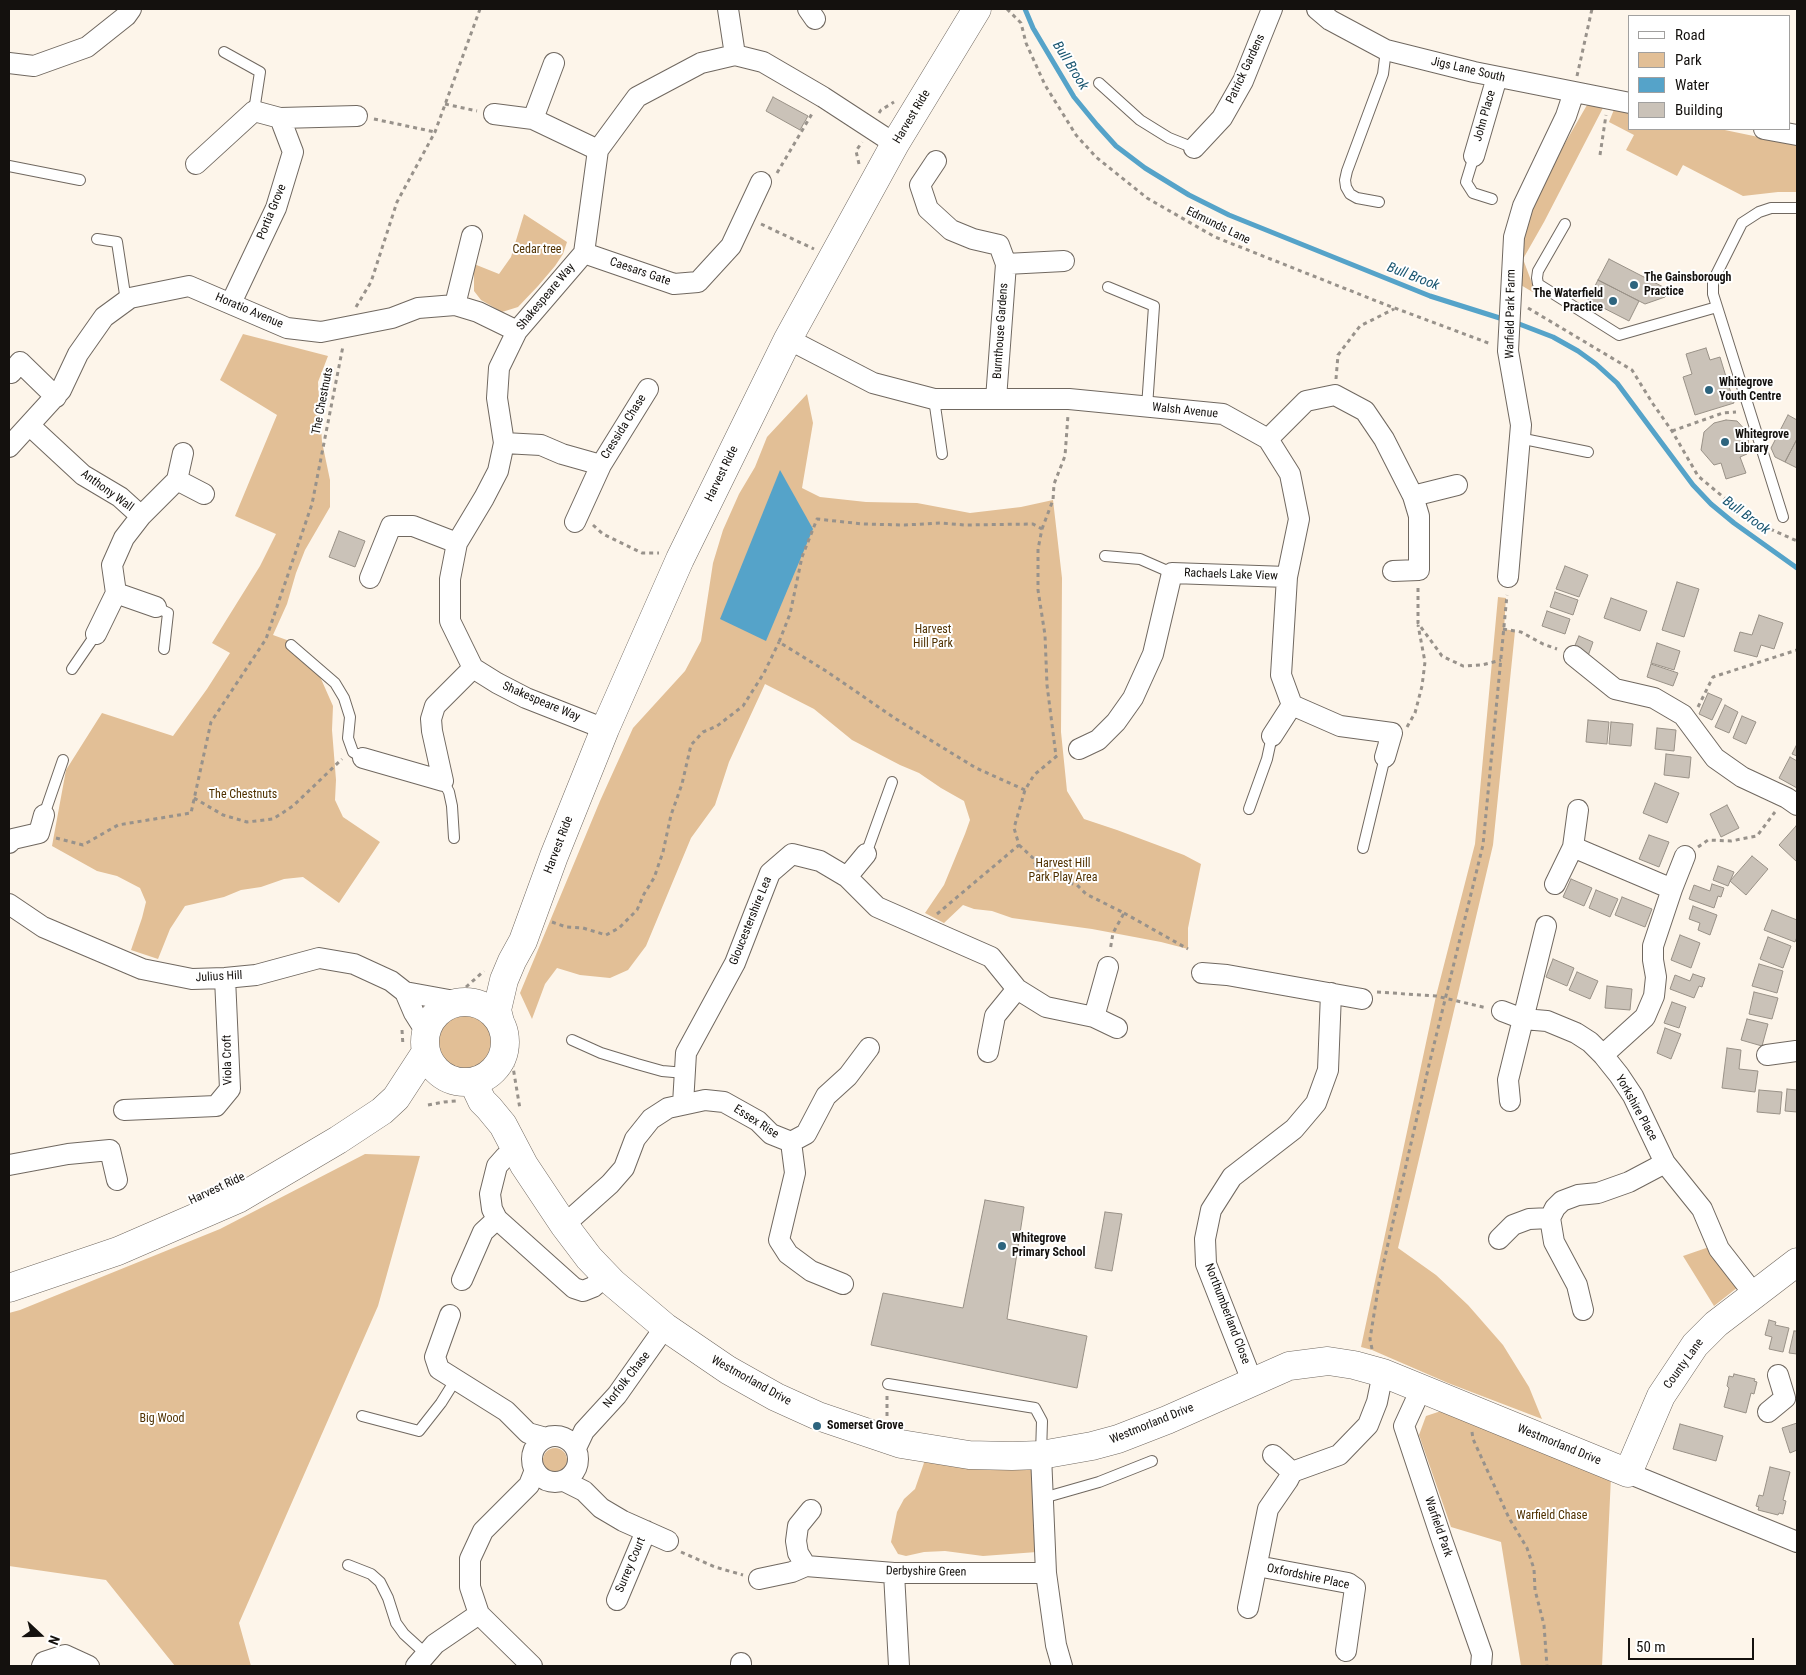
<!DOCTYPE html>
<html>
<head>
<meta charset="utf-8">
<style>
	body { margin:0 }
	#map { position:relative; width:1806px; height:1675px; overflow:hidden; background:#fdf5ea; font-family:"Roboto Condensed",sans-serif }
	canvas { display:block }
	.frame { position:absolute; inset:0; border:10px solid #14110e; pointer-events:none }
	.legend { position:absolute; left:1628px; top:15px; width:162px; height:115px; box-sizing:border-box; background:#fff; border:1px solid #a1a09f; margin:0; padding:6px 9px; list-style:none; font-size:15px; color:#14110e }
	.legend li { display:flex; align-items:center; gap:10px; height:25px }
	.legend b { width:25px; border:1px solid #a1a09f }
	.north { position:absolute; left:15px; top:1610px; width:50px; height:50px; -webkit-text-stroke:4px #fff; paint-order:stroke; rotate:111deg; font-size:14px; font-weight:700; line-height:20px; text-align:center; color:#14110e }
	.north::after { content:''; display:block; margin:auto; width:18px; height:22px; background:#14110e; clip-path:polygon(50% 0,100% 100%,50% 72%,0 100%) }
	.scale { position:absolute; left:1628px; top:1638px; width:126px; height:22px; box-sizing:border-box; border:2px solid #14110e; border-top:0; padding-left:6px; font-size:15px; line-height:18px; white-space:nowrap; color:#14110e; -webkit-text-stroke:4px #fff; paint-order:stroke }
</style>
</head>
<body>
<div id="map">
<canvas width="1806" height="1675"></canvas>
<div class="frame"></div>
<ul class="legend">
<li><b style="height:6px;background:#fff"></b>Road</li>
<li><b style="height:14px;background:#e2bf96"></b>Park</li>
<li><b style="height:14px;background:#55a3c9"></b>Water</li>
<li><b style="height:14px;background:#cac2b8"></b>Building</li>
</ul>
<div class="north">N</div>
<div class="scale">50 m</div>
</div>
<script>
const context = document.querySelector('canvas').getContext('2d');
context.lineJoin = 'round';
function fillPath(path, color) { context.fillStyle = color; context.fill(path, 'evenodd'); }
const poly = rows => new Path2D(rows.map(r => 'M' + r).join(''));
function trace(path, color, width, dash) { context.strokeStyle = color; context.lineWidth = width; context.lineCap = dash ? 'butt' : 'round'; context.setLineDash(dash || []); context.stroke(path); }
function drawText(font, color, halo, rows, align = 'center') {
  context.font = font + ' "Roboto Condensed",sans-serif'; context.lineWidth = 4; context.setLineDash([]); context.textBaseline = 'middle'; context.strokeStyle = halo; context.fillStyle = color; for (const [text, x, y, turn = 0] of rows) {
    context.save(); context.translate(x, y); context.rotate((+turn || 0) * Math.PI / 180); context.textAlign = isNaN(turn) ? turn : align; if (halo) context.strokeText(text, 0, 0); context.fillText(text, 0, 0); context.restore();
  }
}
fillPath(poly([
	[1605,104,1544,222,1523,259,1536,294,1519,284,1515,267,1528,207,1587,105],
	[1615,107,1630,110,1630,129,1720,129,1797,145,1797,192,1778,192,1743,196,1683,165,1677,176,1626,150,1634,135,1609,122],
	[524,214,567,242,563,254,555,266,538,286,518,307,502,312,481,300,474,291,474,264,499,274,511,257],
	[243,334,328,356,318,382,322,442,330,480,330,507,305,550,296,573,287,604,273,635,295,643,314,663,333,706,332,730,336,780,335,800,343,817,380,842,339,903,303,877,284,879,261,887,241,890,224,897,185,906,170,929,158,959,131,950,142,918,146,902,140,888,117,876,97,871,52,846,66,770,102,713,173,736,207,689,230,653,212,643,260,566,276,534,235,516,277,415,220,380],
	[807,394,813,423,802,488,820,497,866,502,917,503,970,513,1021,507,1053,500,1062,578,1061,732,1067,791,1084,819,1117,830,1184,855,1201,864,1188,928,1188,949,1161,942,1092,929,1012,918,992,911,974,909,963,905,944,923,925,913,944,885,965,834,970,820,964,801,941,788,919,773,900,765,852,740,814,709,765,684,729,762,715,805,691,838,646,946,628,970,610,978,580,975,557,968,545,984,532,1019,520,993,600,801,633,728,685,671,701,641,713,563,723,530,739,494,755,467,767,437],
	[1498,597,1506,598,1504,629,1515,631,1493,845,1398,1248,1436,1275,1468,1305,1503,1345,1529,1387,1542,1419,1448,1383,1372,1350,1361,1347,1436,996,1475,844],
	'435 1043a29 29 0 1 1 58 0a29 29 0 1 1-58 0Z',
	[365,1154,420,1156,378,1306,239,1623,251,1666,175,1666,106,1580,9,1566,9,1313,20,1310,220,1229],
	[1712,1246,1738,1287,1714,1306,1683,1256],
	[1441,1411,1611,1477,1602,1666,1521,1666,1501,1542,1451,1527,1419,1435,1426,1416],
	'543 1460a12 12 0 1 1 24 0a12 12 0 1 1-24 0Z',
	[926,1457,975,1465,1032,1470,1037,1552,983,1556,945,1551,924,1552,906,1556,898,1554,891,1542,897,1512,904,1499,915,1489]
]), '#e2bf96');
fillPath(poly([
	[780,470,813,529,766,641,720,619]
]), '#55a3c9');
trace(poly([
	[1025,9,1033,28,1074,97,1097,125,1116,146,1145,168,1189,195,1229,215,1430,296,1506,320],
	[1514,322,1553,337,1578,351,1596,364,1617,383,1693,485,1711,504,1734,523,1797,568]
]), '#55a3c9', 5);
const building = poly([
	[773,97,808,116,800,130,766,111,773,97],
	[1609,259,1669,290,1665,297,1645,304,1598,280,1609,259],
	[1598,280,1639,301,1629,321,1588,300,1598,280],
	[1706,348,1710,360,1720,357,1734,403,1695,415,1683,377,1692,374,1686,354,1706,348],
	[1788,415,1797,420,1797,439,1785,462,1775,457,1771,448,1788,415],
	[1726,420,1737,421,1749,434,1747,454,1740,457,1746,473,1726,479,1721,463,1714,465,1701,450,1704,432,1714,423,1726,420],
	[1797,439,1797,468,1785,462,1797,439],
	[339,531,365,541,355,567,329,557,339,531],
	[1565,566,1588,575,1579,597,1556,589,1565,566],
	[1677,582,1699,589,1684,637,1662,630,1677,582],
	[1555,592,1578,600,1573,615,1550,607,1555,592],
	[1611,598,1647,611,1640,631,1604,618,1611,598],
	[1547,611,1570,619,1565,634,1542,626,1547,611],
	[1759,615,1783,623,1774,649,1761,645,1757,657,1734,651,1740,632,1752,635,1759,615],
	[1579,636,1593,642,1588,656,1573,650,1579,636],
	[1657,643,1680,651,1674,670,1651,663,1657,643],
	[1651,664,1678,673,1673,686,1647,677,1651,664],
	[1708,693,1722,699,1712,720,1699,714,1708,693],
	[1725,705,1738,712,1729,733,1715,727,1725,705],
	[1742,716,1756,722,1746,744,1733,738,1742,716],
	[1588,720,1609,722,1607,744,1586,742,1588,720],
	[1611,722,1633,724,1631,746,1609,744,1611,722],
	[1657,728,1676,730,1674,751,1655,749,1657,728],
	[1797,744,1797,756,1792,754,1797,744],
	[1666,754,1691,757,1689,778,1664,775,1666,754],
	[1790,757,1797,761,1797,788,1779,778,1790,757],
	[1655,783,1679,793,1667,823,1643,813,1655,783],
	[1727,805,1739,828,1721,837,1710,814,1727,805],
	[1796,826,1797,827,1797,862,1779,845,1796,826],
	[1649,835,1669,842,1659,867,1639,859,1649,835],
	[1752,856,1768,869,1746,895,1730,881,1752,856],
	[1718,866,1734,872,1728,886,1713,880,1718,866],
	[1571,879,1592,888,1584,906,1563,897,1571,879],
	[1712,884,1724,888,1721,897,1718,896,1714,908,1689,899,1694,885,1710,891,1712,884],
	[1596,890,1618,899,1610,917,1589,908,1596,890],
	[1622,897,1652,909,1645,927,1615,915,1622,897],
	[1693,906,1717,915,1710,935,1698,930,1700,923,1689,919,1693,906],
	[1772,910,1797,920,1797,937,1795,942,1764,930,1772,910],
	[1680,935,1700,943,1691,968,1671,960,1680,935],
	[1768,937,1791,946,1783,968,1760,959,1768,937],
	[1553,959,1574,968,1567,986,1546,977,1553,959],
	[1759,964,1783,971,1777,993,1752,986,1759,964],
	[1577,972,1598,981,1590,999,1569,990,1577,972],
	[1693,974,1705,978,1702,987,1699,986,1694,998,1670,989,1675,975,1690,981,1693,974],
	[1607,986,1632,989,1630,1010,1605,1008,1607,986],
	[1754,992,1778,998,1772,1019,1749,1014,1754,992],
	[1672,1002,1686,1007,1679,1028,1664,1023,1672,1002],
	[1747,1019,1768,1024,1762,1046,1741,1040,1747,1019],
	[1665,1028,1681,1034,1671,1059,1657,1053,1665,1028],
	[1727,1048,1741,1050,1739,1069,1758,1071,1755,1092,1722,1088,1727,1048],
	[1787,1089,1797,1090,1797,1112,1785,1111,1787,1089],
	[1759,1090,1782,1092,1780,1114,1757,1112,1759,1090],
	[985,1200,1024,1207,1007,1319,1087,1336,1077,1388,871,1345,883,1293,963,1308,985,1200],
	[1105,1212,1122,1214,1112,1271,1095,1268,1105,1212],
	[1769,1320,1776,1322,1775,1325,1789,1328,1783,1352,1769,1349,1772,1337,1765,1335,1769,1320],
	[1794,1331,1797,1331,1797,1354,1789,1353,1794,1331],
	[1734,1374,1755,1379,1754,1381,1757,1382,1754,1394,1751,1393,1746,1413,1724,1407,1729,1388,1727,1386,1729,1376,1733,1377,1734,1374],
	[1797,1423,1797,1450,1790,1453,1782,1428,1797,1423],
	[1680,1424,1723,1436,1716,1461,1673,1449,1680,1424],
	[1770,1467,1790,1472,1783,1500,1786,1501,1783,1514,1779,1513,1778,1515,1758,1510,1759,1507,1756,1506,1759,1495,1763,1496,1770,1467]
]);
fillPath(building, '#cac2b8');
trace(building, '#999187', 1);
const lane = poly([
	[224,52,260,72,254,111],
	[1099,83,1140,120,1169,138,1194,148],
	[1474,156,1466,182,1473,193,1492,199],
	[9,166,80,180],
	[1379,202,1357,198,1350,194,1346,187,1345,180,1347,171,1383,74,1386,50],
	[1565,224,1538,271,1537,278,1538,284,1619,335,1717,307],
	[97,239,117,242,126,301],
	[1108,287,1154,306,1147,407],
	[934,399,942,454],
	[1519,438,1588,452],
	[1783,517,1713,294,1713,281,1742,223,1759,212,1771,208,1797,208],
	[1105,556,1140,559,1172,573],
	[156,607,168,613,164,649],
	[291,645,335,683,344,698,350,717,348,738,353,752,363,758],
	[72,669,96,634],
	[443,781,449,792,452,806,454,838],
	[1249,809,1267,759,1272,736],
	[44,815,63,760],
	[1363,848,1385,757],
	[866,854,892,782],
	[572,1040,601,1053,637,1064,662,1071,685,1073],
	[888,1384,1035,1408,1042,1421,1041,1454],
	[362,1416,419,1431,441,1403,456,1379],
	[1043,1498,1099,1482,1152,1461],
	[348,1565,371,1574,380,1582,388,1598,396,1623,404,1634,426,1654]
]);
const street = poly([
	[728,9,735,55],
	[808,9,815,19],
	[1317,9,1330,20,1386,50,1474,72,1630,103],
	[9,63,34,66,87,47,126,16,131,9],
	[494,114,533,119,598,150],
	[280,118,357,116],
	[533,119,554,63],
	[1764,129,1797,135],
	[1194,148,1222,118,1243,81,1272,9],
	[1474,156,1497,77],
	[936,161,920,185,928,209,951,230,973,239,999,245,1006,264,996,399],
	[196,164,254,111,280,118,293,152,276,208,231,303],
	[584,253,674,284,698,282,731,246,761,182],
	[1006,264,1064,261],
	[455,305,472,236],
	[788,339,873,383,934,399,1069,399,1223,414,1268,439,1290,474,1299,519,1287,577,1281,675,1292,705,1340,726,1392,733,1385,757],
	[11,373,20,362,56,397],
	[29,425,83,475,120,497,141,516],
	[1268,439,1306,401,1335,395,1365,411,1384,439,1413,496,1419,516,1419,570,1393,571],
	[504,443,541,445,562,454,601,465],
	[9,447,61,390,78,354,104,317,130,298,189,286,287,328,321,332,392,318,418,308,455,305,478,312,517,331],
	[177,480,183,453],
	[1413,496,1457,485],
	[575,522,601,465,648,389],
	[1508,577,1521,425,1508,351,1514,237,1523,206,1566,116,1574,92],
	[370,578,391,526,413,526,457,543],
	[116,593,156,607],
	[96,634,116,593,112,565,124,538,141,516,177,480,204,494],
	[1574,656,1615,689,1654,698,1683,715,1715,758,1742,777,1787,798,1797,805],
	[605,729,526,698,497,683,473,668,450,621,450,579,457,543,484,498,498,471,504,443,497,398,499,368,517,331,584,253,598,150,637,97,701,63,735,55,763,62,823,97,895,144],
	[1272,736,1292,705],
	[1079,749,1098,740,1116,722,1133,698,1153,654,1172,573,1287,577],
	[363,758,443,781,432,731,431,719,435,706,473,668],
	[1578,810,1573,847,1672,889],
	[9,843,13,839,39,833,44,815],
	[847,877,866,854],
	[1555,884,1573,847],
	[9,904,43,927,142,969,192,979,225,978,256,975,319,958,354,964,391,981,405,992,460,1002],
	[1202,973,1227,975,1362,999],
	[405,992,414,1013,426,1032],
	[1502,1011,1523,1019,1547,1021,1576,1033,1590,1042,1603,1055,1619,1075,1633,1096,1665,1163,1702,1209,1719,1249,1754,1294],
	[1094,1017,1108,967],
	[988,1052,995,1016,1017,989],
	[1603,1055,1645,1017,1654,996,1656,977,1653,960,1653,946,1672,889,1685,856],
	[1767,1055,1796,1051],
	[1510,1101,1508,1080,1546,926],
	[683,1104,686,1053,735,963,770,873,792,854,820,861,847,877,877,907,991,957,1017,989,1046,1007,1094,1017,1117,1028],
	[124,1110,216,1106,230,1089,225,978],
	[791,1142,795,1173,779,1240,788,1254,811,1271,843,1284],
	[517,1152,505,1157,497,1166,490,1194,492,1209,497,1219,574,1288,583,1291,593,1287,606,1276],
	[9,1165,68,1154,110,1150,117,1180],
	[1550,1218,1554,1242,1577,1285,1583,1310],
	[564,1225,610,1184,624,1168,635,1139,651,1119,668,1108,705,1100,724,1102,758,1121,771,1134,791,1142,806,1134,826,1096,848,1076,869,1048],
	[1499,1239,1513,1225,1529,1219,1550,1218,1555,1208,1562,1201,1578,1195,1598,1193,1629,1182,1665,1163],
	[462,1280,483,1232,497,1219],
	[450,1315,435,1357,439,1369,506,1411,528,1433,546,1438],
	[1252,1381,1206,1264,1205,1239,1211,1210,1232,1177,1294,1129,1316,1103,1328,1070,1331,993],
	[1421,1389,1404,1426,1442,1540,1482,1654,1481,1666],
	[1768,1412,1785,1398,1778,1375],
	'532 1459a23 23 0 1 1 46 0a23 23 0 1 1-46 0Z',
	[576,1448,584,1431,617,1395,665,1327],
	[1041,1455,1046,1573,1056,1645,1062,1666],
	[1273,1455,1292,1472],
	[1628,1473,1797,1542],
	[564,1481,584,1491,601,1508,623,1521,668,1541],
	[806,1566,798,1553,796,1541,798,1526,811,1510],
	[1257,1566,1348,1583,1355,1588,1346,1651],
	[894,1573,899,1666],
	[759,1579,792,1572,806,1566,894,1573,1046,1573],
	[617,1600,646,1531],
	[1248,1608,1268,1509,1288,1480,1292,1472,1339,1455,1368,1425,1377,1402,1383,1373],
	[741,1663,741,1666],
	[42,1666,44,1662,65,1655,89,1666],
	[416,1666,435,1644,479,1614],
	[532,1666,479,1614,470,1587,470,1559,483,1531,529,1485,535,1470]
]);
const secondary = poly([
	'425 1042a40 40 0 1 1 80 0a40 40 0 1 1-80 0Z',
	[500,1022,497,1010,504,980,512,961,523,941,554,856,605,729,680,559,788,339,895,144,977,9],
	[473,1082,482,1101,489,1108,503,1125,524,1165,564,1225,589,1258,613,1283,665,1327,728,1370,776,1397,818,1416,901,1444,969,1455,1012,1456,1041,1455,1092,1446,1118,1439,1167,1420,1289,1366,1328,1361,1354,1365,1383,1373,1628,1473,1661,1396,1695,1345,1716,1324,1797,1262],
	[9,1288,118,1251,238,1199,338,1140,382,1111,396,1098,426,1052]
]);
trace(lane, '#706860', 12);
trace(street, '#706860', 22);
trace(secondary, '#706860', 29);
trace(poly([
	[1007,9,1021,23,1026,43,1045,85,1076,135,1096,157,1147,198,1215,237,1384,304,1491,344],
	[1577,76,1592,9],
	[445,104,477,111],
	[879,113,881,110,894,102],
	[374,119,435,132],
	[1600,155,1606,115],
	[859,164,856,151,862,142],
	[777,173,813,112],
	[761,224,814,249],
	[356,307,371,282,397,202,435,132,480,9],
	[1528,308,1632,370,1653,404,1672,431,1698,476,1734,506,1759,524,1797,541],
	[1336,379,1338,355,1360,326,1394,309],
	[1672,431,1723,413,1736,412],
	[593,525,603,534,642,553,659,553],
	[1042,529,1053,500,1054,484,1065,456,1068,415],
	[1418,588,1418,623,1442,656,1463,666,1482,665,1501,660],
	[1503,629,1521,632,1543,644,1557,649],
	[1698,707,1713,677,1797,650],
	[1407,727,1415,713,1422,686,1425,662,1418,625],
	[1025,790,976,768,896,719,826,671,779,642,790,614,802,557,817,519,863,524,905,525,940,523,965,525,1033,524,1042,529,1038,549,1038,590,1045,635,1047,685,1056,756],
	[194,798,223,815,247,822,273,819,293,806,342,759],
	[56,838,83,845,118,825,191,813,211,722,266,639,312,504,343,346],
	[1019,845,1033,858,1040,877,1050,881,1055,878,1061,878,1066,882,1077,885,1086,894,1124,913,1113,933,1110,951],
	[1698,847,1708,840,1731,841,1757,836,1775,812],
	[1124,913,1188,949],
	[937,914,1019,845,1014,828,1025,790,1034,775,1058,755],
	[552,922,566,927,583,928,606,935,619,928,637,910,644,894,654,878,663,852,671,815,682,784,691,745,703,732,717,726,743,706,764,673,779,642],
	[466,987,484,971],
	[1377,992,1436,996,1487,1008],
	[402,1030,403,1046],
	[511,1039,512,1061,520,1109],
	[428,1105,444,1102,456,1101,459,1103],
	[1372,1349,1370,1339,1379,1283,1429,1065,1483,845,1507,595],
	[887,1416,887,1395],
	[1472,1432,1473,1439,1509,1518,1527,1548,1534,1569,1535,1590,1544,1625,1547,1666],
	[681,1552,715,1567,743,1575]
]), '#98928b', 3, [4, 4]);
trace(lane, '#fff', 10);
trace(street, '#fff', 20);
trace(secondary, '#fff', 28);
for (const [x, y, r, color] of [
	[1634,285,5,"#2d647e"],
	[1613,301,5,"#2d647e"],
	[1709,390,5,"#2d647e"],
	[1725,442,5,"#2d647e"],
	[1002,1246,5,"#2d647e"],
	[817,1426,5,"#2d647e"]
]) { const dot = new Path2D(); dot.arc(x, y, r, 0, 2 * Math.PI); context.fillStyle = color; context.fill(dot); trace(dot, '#fff', 2); }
drawText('12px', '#14110e', '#fff', [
	["Patrick Gardens",1246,69,-65],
	["Jigs Lane South",1468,70,13],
	["John Place",1485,116,-74],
	["Harvest Ride",912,117,-59],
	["Portia Grove",272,212,-68],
	["Edmunds Lane",1218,226,26],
	["Caesars Gate",640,272,19],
	["Shakespeare Way",546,297,-50],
	["Horatio Avenue",249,311,23],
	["Warfield Park Farm",1511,314,-89],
	["Burnthouse Gardens",1001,331,-86],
	["The Chestnuts",323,401,-79],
	["Walsh Avenue",1185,411,6],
	["Cressida Chase",624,427,-58],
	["Harvest Ride",722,474,-64],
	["Anthony Wall",107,491,36],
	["Rachaels Lake View",1231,575,2],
	["Shakespeare Way",541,702,23],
	["Harvest Ride",559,845,-69],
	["Gloucestershire Lea",751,921,-68],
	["Julius Hill",219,977,-3],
	["Viola Croft",228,1060,-91],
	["Yorkshire Place",1636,1108,61],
	["Essex Rise",756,1122,33],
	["Harvest Ride",217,1189,-25],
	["Northumberland Close",1227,1314,69],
	["County Lane",1684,1364,-54],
	["Norfolk Chase",627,1380,-52],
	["Westmorland Drive",751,1381,29],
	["Westmorland Drive",1152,1424,-22],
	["Westmorland Drive",1559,1445,22],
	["Warfield Park",1438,1527,71],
	["Surrey Court",631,1565,-67],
	["Derbyshire Green",926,1572,1],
	["Oxfordshire Place",1308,1577,12]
]);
drawText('12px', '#503100', '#fff', [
	["Cedar tree",537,250],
	["Harvest",933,630],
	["Hill Park",933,644],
	["The Chestnuts",243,795],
	["Harvest Hill",1063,864],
	["Park Play Area",1063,878],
	["Big Wood",162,1419],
	["Warfield Chase",1552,1516]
]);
drawText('bold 12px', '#14110e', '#fff', [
	["The Gainsborough",1644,278],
	["Practice",1644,292],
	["The Waterfield",1603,294,"right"],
	["Practice",1603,308,"right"],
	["Whitegrove",1719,383],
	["Youth Centre",1719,397],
	["Whitegrove",1735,435],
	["Library",1735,449],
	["Whitegrove",1012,1239],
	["Primary School",1012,1253],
	["Somerset Grove",827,1426]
], 'left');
drawText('italic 14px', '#185570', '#fff', [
	["Bull Brook",1070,66,58],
	["Bull Brook",1413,277,21],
	["Bull Brook",1746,516,36]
]);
</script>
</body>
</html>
